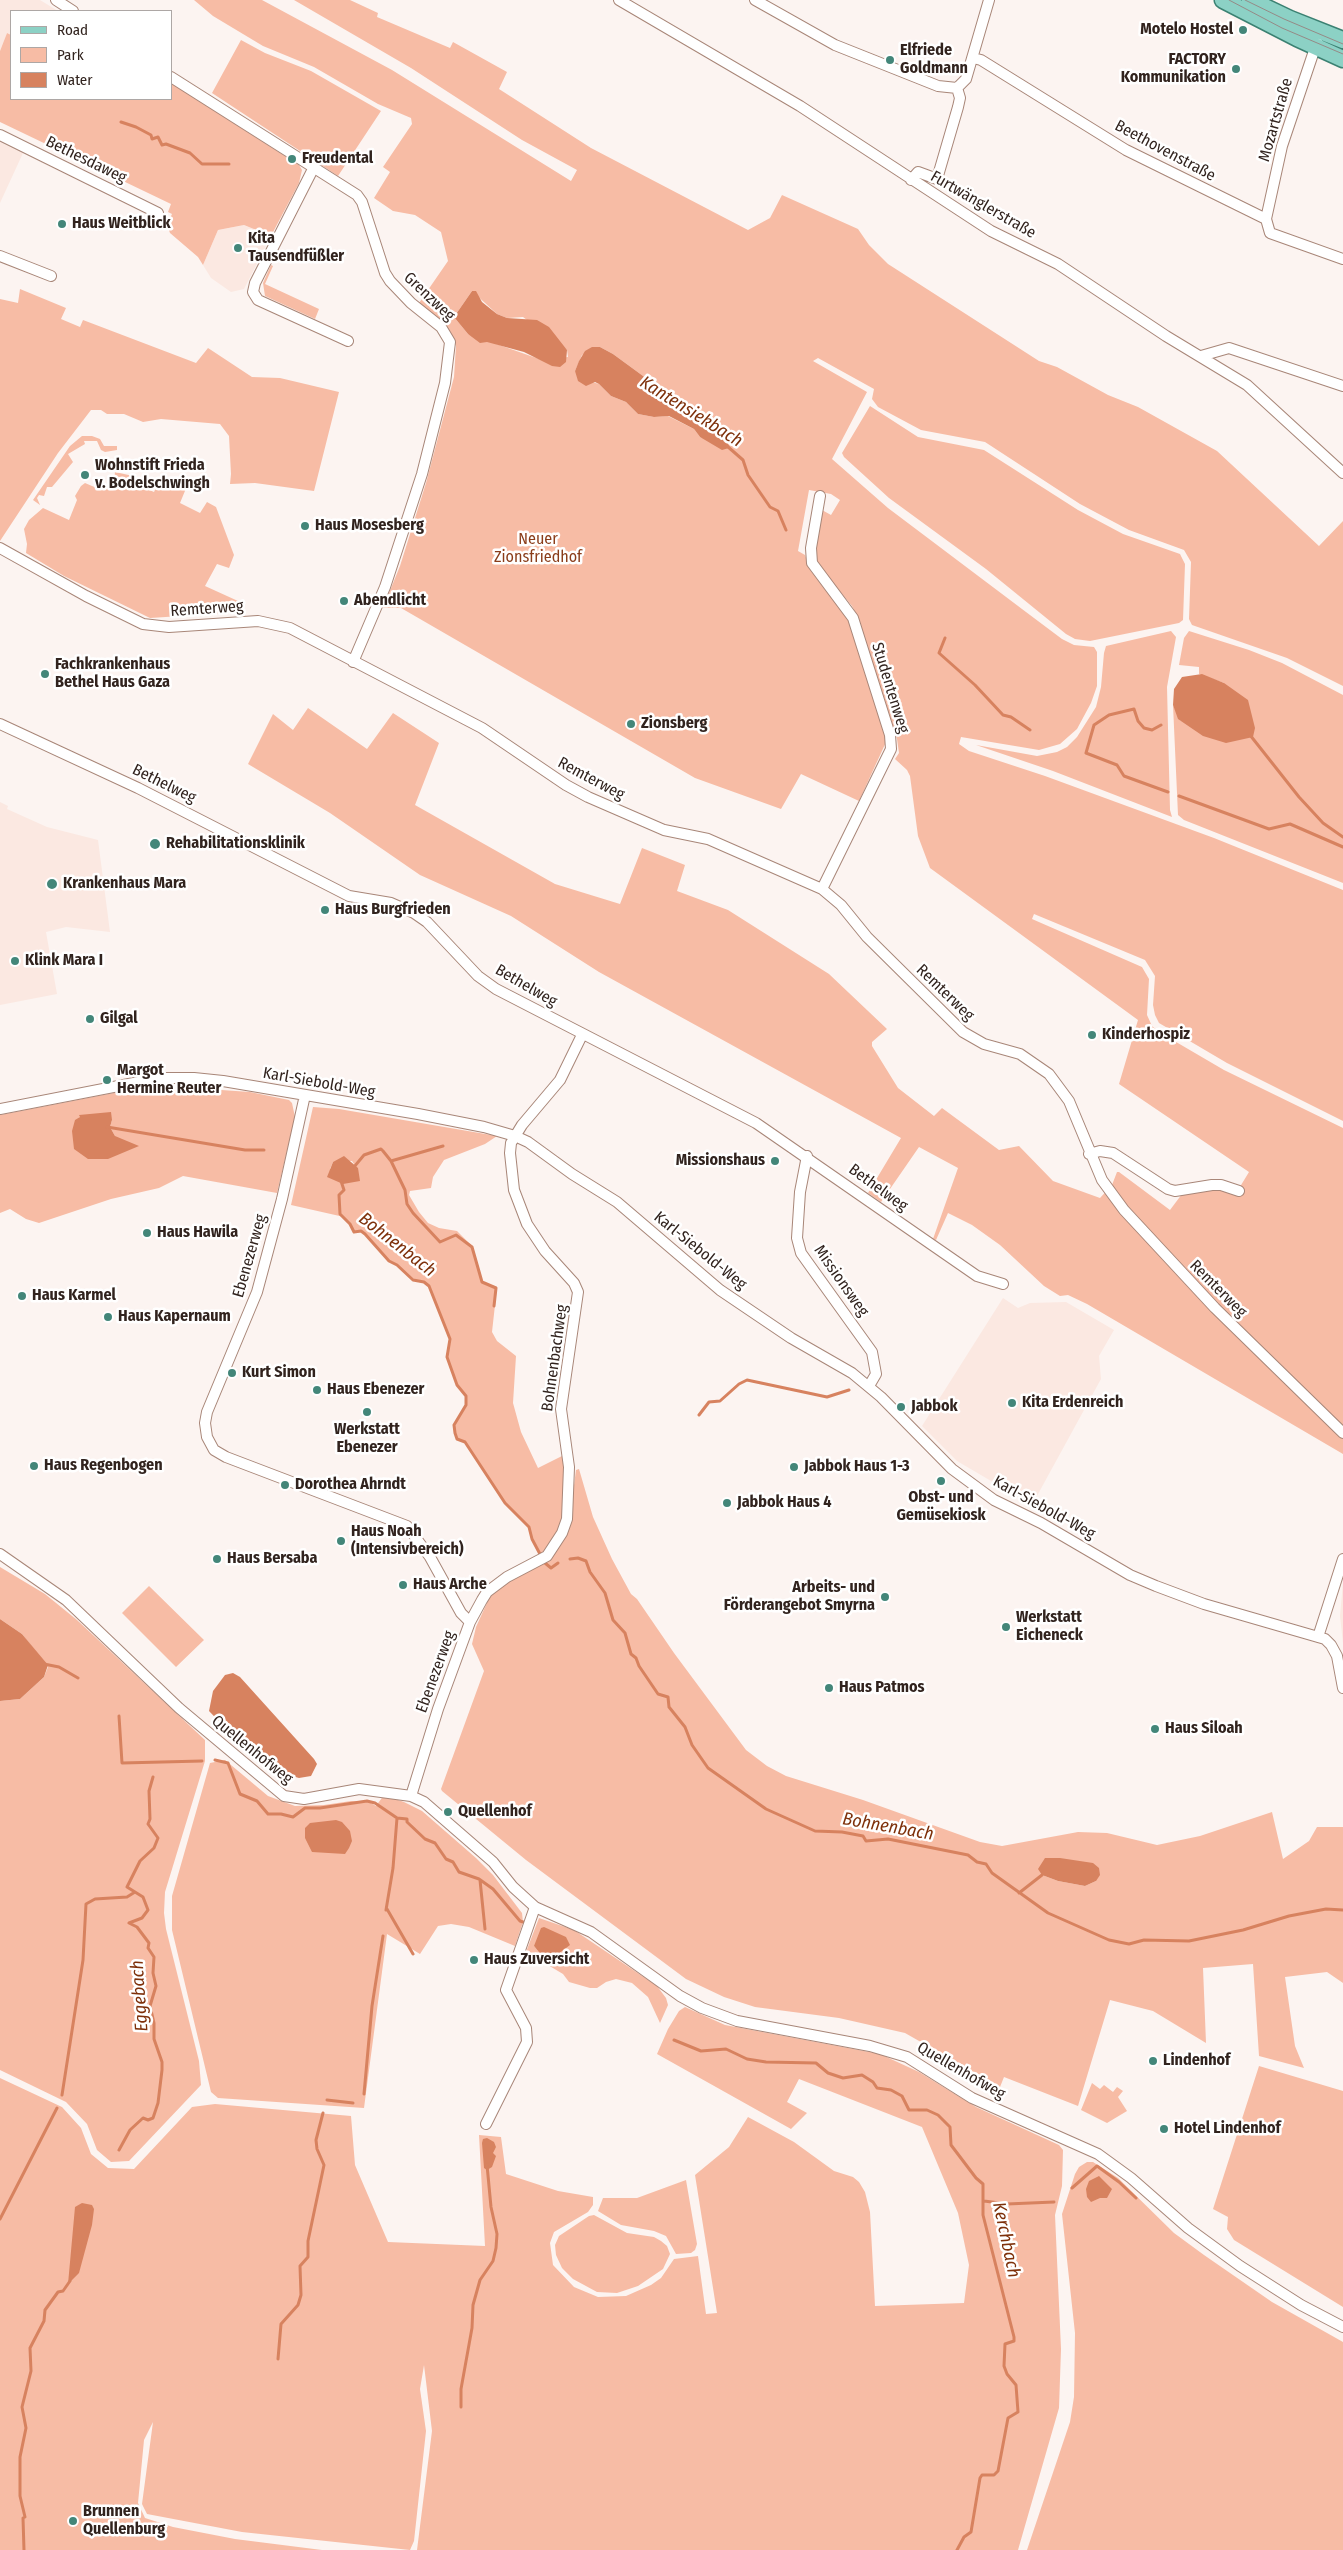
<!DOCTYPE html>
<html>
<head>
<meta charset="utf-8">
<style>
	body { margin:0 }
	#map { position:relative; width:1343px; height:2550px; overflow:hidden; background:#fcf4f1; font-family:"Fira Sans Condensed",sans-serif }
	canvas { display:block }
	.legend { position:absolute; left:10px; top:10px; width:162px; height:90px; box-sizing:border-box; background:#fff; border:1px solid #ada7a5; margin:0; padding:6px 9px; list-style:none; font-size:15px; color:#31231e }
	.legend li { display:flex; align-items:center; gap:10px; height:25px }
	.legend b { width:25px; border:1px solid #ada7a5 }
</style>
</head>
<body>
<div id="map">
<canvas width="1343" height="2550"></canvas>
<ul class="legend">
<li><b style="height:6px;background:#8cd1c5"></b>Road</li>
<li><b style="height:14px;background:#f7bca5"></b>Park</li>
<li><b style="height:14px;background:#d7825f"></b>Water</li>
</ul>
</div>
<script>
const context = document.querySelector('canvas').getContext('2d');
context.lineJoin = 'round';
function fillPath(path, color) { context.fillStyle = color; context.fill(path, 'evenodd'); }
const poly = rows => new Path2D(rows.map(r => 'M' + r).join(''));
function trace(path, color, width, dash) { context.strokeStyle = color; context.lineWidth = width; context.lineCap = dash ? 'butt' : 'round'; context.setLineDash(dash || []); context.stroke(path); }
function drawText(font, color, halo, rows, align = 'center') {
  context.font = font + ' "Fira Sans Condensed",sans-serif'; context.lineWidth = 5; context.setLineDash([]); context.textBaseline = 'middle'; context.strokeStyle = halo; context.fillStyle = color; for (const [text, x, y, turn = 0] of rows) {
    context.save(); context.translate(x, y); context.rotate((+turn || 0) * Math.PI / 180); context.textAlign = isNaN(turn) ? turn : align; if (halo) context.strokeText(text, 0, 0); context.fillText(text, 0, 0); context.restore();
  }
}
fillPath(poly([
	[0,0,40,0,58,11,11,11,11,35,7,33,0,51],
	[0,142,23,153,0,203],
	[244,225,271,236,244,289,231,292,211,278,203,265,218,230],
	[0,802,8,806,7,809,47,827,98,840,110,932,66,927,46,932,57,994,0,1005],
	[1003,1298,1018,1308,1030,1303,1066,1302,1114,1330,1099,1356,1101,1379,1032,1505,957,1461,922,1426],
	[1343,1582,1343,1643,1340,1616]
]), '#fbe8e1');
fillPath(poly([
	[194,0,262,0,392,70,571,181,577,170,522,140,411,68,294,0,350,0,378,13,377,17,450,48,453,42,507,72,499,89,591,148,748,230,770,218,782,195,858,229,869,245,888,264,1039,361,1057,367,1108,395,1138,407,1217,451,1319,546,1343,521,1343,686,1287,658,1192,625,1189,619,1191,562,1184,550,1129,530,1080,504,985,442,921,430,878,407,872,399,874,389,818,358,813,361,867,392,832,459,888,508,1022,609,1062,639,1074,645,1094,647,1097,652,1097,686,1091,703,1077,729,1060,744,1039,750,961,737,959,744,969,751,1045,776,1214,838,1343,890,1343,1121,1227,1063,1159,1023,1155,1015,1153,1005,1155,976,1145,960,1034,914,1032,919,1142,967,1149,979,1147,1015,1152,1026,1159,1032,1224,1070,1343,1128,1343,1454,1087,1304,1068,1295,1060,1296,1044,1286,1000,1245,972,1225,948,1213,936,1240,933,1239,958,1168,919,1147,881,1202,868,1193,901,1138,599,972,511,916,420,875,330,813,248,764,273,714,293,730,308,708,367,749,393,713,439,743,415,805,555,884,620,904,642,848,685,865,677,891,728,910,829,974,887,1029,872,1042,872,1046,898,1088,934,1116,942,1108,999,1150,1019,1146,1053,1181,1100,1198,1112,1185,1117,1172,1119,1172,1170,1210,1182,1194,1206,1189,1223,1190,1235,1195,1249,1172,1119,1084,1138,1020,930,868,918,836,910,776,907,770,895,759,899,753,897,739,858,617,852,606,817,564,815,551,822,510,831,515,840,500,831,494,809,490,798,551,805,555,811,571,849,621,887,740,859,801,801,774,781,809,695,778,401,608,383,608,400,566,426,483,454,377,456,346,449,331,419,303,448,261,441,232,415,215,393,211,374,198,390,172,383,167,412,124,411,118,378,104,314,67,263,46,213,16],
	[472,291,497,314,507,318,523,317,567,350,568,357,542,360,468,334,454,317],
	[600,347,613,354,654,384,670,391,714,428,729,445,700,437,694,429,668,416,654,417,638,414,626,402,611,396,599,384,592,382,575,371,582,355],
	[7,33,11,35,11,99,171,99,171,83,299,165,302,170,299,183,271,236,244,225,218,230,203,265,198,257,170,233,167,225,172,214,168,212,171,204,0,122,0,51],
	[241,40,265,53,311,71,381,111,338,176,212,93],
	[271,265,273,266,265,284,319,309,315,319,265,296,263,283],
	[20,289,66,308,61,319,80,327,83,320,196,363,208,348,252,377,280,378,339,392,314,491,255,483,230,484,231,474,229,436,220,424,161,419,143,422,124,414,107,414,101,410,91,410,58,453,0,541,0,299,18,303],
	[870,406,918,437,984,450,1078,510,1123,534,1180,554,1185,564,1183,620,1179,623,1090,641,1075,639,1066,634,986,569,889,498,844,457,842,453],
	[82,436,92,436,100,439,104,446,117,446,117,450,105,452,101,450,97,441,84,441,85,444,68,454,73,462,52,487,47,487,44,496,39,495,37,498,40,505,33,500,70,446],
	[115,472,133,476,131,482,154,492,161,477,187,486,180,503,200,513,207,502,216,507,234,555,229,568,217,564,205,586,238,601,236,608,228,613,150,618,64,576,26,553,27,544,24,529,29,520,43,508,69,520,77,500,75,496,81,486,85,483,99,489,107,487,114,481],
	[1171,631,1176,637,1167,687,1170,810,1172,817,1053,771,976,745,1037,756,1057,752,1067,747,1077,737,1096,707,1101,687,1104,653,1106,646],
	[1189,631,1249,650,1282,663,1343,695,1343,883,1184,820,1178,815,1173,705,1181,721,1224,683,1199,674,1199,667,1179,665,1184,638],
	[164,1086,250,1092,289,1100,292,1103,295,1117,277,1193,183,1176,159,1188,111,1199,39,1223,26,1219,10,1209,0,1213,0,1115,134,1089],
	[80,1117,112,1120,110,1127,115,1136,138,1146,78,1120],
	[313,1107,339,1109,497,1136,485,1144,444,1160,433,1177,431,1188,410,1191,409,1195,419,1212,428,1223,439,1228,457,1231,472,1246,482,1282,497,1287,492,1332,497,1341,516,1356,513,1403,521,1432,538,1468,564,1455,567,1470,564,1523,541,1557,532,1539,529,1527,505,1503,481,1465,465,1442,457,1439,455,1433,454,1425,466,1405,466,1396,457,1385,447,1357,450,1339,429,1286,424,1282,413,1280,397,1265,389,1261,365,1234,361,1231,354,1232,344,1217,291,1205],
	[352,1161,356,1167,330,1169,333,1162],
	[579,1469,593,1517,612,1559,631,1594,637,1599,674,1653,746,1750,767,1766,786,1776,863,1800,980,1842,1002,1846,1078,1832,1107,1833,1157,1845,1200,1836,1272,1812,1283,1859,1309,1841,1317,1827,1343,1827,1343,1983,1327,1972,1285,1977,1295,2046,1304,2068,1259,2056,1253,1964,1203,1968,1206,2043,1153,2011,1110,2000,1078,2106,1004,2077,1000,2087,905,2033,839,2018,755,2007,724,1997,686,1979,526,1860,442,1791,441,1789,484,1671,472,1644,476,1627,491,1594,514,1578,545,1563,552,1554,569,1524,576,1470],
	[1042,1875,1096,1881,1085,1886,1058,1881],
	[0,1567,45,1594,77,1620,205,1740,205,1761,165,1892,164,1913,166,1929,199,2061,201,2085,129,2161,111,2162,97,2150,87,2124,66,2102,0,2070,0,1701,20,1699,44,1677,48,1667,22,1634,0,1619],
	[149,1586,204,1640,176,1667,122,1613],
	[225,1760,268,1796,295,1806,324,1805,351,1801,369,1802,376,1806,384,1795,404,1802,422,1811,476,1858,493,1875,522,1913,523,1922,515,1946,469,1927,451,1924,438,1926,420,1954,387,1934,364,2108,218,2098,211,2092,172,1930,172,1896,210,1763],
	[539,1918,574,1930,657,1986,666,1998,668,2005,660,2023,648,1997,632,1983,616,1979,606,1982,597,1988,590,1988,569,1982,563,1974,526,1952],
	[534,1946,564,1948,557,1956,542,1956],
	[685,2007,725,2025,880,2054,919,2072,976,2107,1059,2145,1063,2150,1062,2186,1055,2215,1061,2349,1059,2408,1018,2550,417,2550,432,2431,424,2365,420,2389,426,2431,414,2541,410,2550,242,2532,147,2514,142,2504,153,2422,144,2440,138,2503,145,2518,173,2527,235,2539,322,2550,0,2550,0,2078,62,2107,81,2128,91,2154,108,2168,134,2169,192,2107,215,2104,351,2116,355,2165,388,2242,485,2246,479,2135,501,2137,506,2174,558,2191,593,2197,593,2205,588,2212,554,2232,550,2243,553,2265,574,2287,598,2297,626,2296,651,2285,661,2278,674,2259,698,2256,706,2314,717,2313,695,2175,729,2147,748,2117,794,2142,834,2171,853,2177,859,2182,865,2192,870,2212,875,2306,964,2303,969,2265,958,2213,922,2127,799,2079,787,2102,807,2113,791,2129,657,2054,668,2029,679,2011],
	[1259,2066,1343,2091,1343,2307,1234,2240,1227,2229,1228,2217,1213,2209],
	[1092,2083,1100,2089,1104,2085,1113,2092,1117,2087,1123,2091,1118,2097,1127,2111,1107,2123,1081,2110],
	[1087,2162,1093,2162,1118,2178,1174,2233,1204,2255,1272,2302,1343,2342,1343,2550,1027,2550,1070,2422,1074,2397,1075,2333,1062,2214,1075,2174,1079,2167],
	[686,2180,697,2244,695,2250,691,2253,676,2254,666,2236,654,2231,621,2225,598,2211,603,2198,637,2198],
	[594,2215,627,2233,654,2237,661,2241,667,2246,670,2254,663,2269,638,2286,617,2293,597,2292,573,2279,562,2268,556,2255,555,2245,559,2236,589,2216]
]), '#f7bca5');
fillPath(poly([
	[472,291,476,291,482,302,497,314,507,318,537,320,549,327,567,350,566,362,560,367,552,366,524,352,487,342,480,343,468,334,454,317],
	[592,347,600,347,613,354,654,384,670,391,714,428,728,441,729,448,722,450,700,437,694,429,669,416,654,417,638,414,626,402,611,396,599,384,595,382,586,386,578,381,575,371,579,361,585,351],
	[1202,674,1224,683,1248,700,1255,728,1253,737,1226,743,1203,736,1178,719,1173,705,1174,689,1182,677],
	[111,1112,112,1120,110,1127,115,1136,139,1146,108,1159,88,1159,74,1149,72,1131,75,1120,80,1117,79,1115],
	[344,1156,358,1168,360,1181,343,1184,327,1177,333,1162],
	[0,1619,22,1634,48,1665,44,1677,20,1699,0,1701],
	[233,1673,240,1677,314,1759,317,1764,311,1776,299,1778,275,1771,235,1738,209,1711,213,1691,225,1675],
	[336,1820,342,1822,350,1831,352,1841,349,1848,345,1854,312,1852,305,1838,305,1828,310,1823],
	[1045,1858,1060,1858,1093,1863,1099,1868,1100,1875,1096,1881,1085,1886,1058,1881,1042,1875,1038,1869],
	[544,1927,566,1937,570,1945,558,1954,555,1963,542,1956,534,1946,541,1928],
	[487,2138,494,2142,496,2147,493,2153,496,2156,492,2167,487,2170,484,2168,482,2143,483,2139],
	[1099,2176,1112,2189,1107,2198,1100,2198,1091,2202,1087,2197,1086,2189,1089,2181],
	[82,2203,92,2205,94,2209,92,2225,79,2273,68,2284,75,2207]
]), '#d7825f');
trace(poly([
	[121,122,136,127,151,135,152,139,158,137,162,145,166,144,190,153,202,164,229,164],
	[727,446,743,460,748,475,770,507,778,511,786,530],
	[945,638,939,653,975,685,1003,715,1011,717,1030,730],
	[1161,725,1152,730,1144,728,1138,721,1134,709,1109,715,1094,725,1086,753,1117,765,1124,776,1168,792],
	[1250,735,1299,797,1323,823,1343,837],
	[1179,796,1269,829,1290,824,1343,847],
	[107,1127,245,1150,264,1150],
	[391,1161,443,1146],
	[354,1167,364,1155,381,1149,383,1151,391,1161,405,1190,407,1204,413,1213,440,1242,456,1235,472,1247,482,1282,496,1288,494,1306],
	[341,1181,344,1190,339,1195,340,1214,350,1224,354,1232,361,1231,365,1234,389,1261,397,1265,413,1280,424,1282,429,1286,450,1339,447,1357,457,1385,466,1396,466,1405,454,1425,455,1433,457,1439,465,1442,505,1503,529,1527,532,1539,541,1556],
	[699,1415,709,1402,720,1401,739,1384,747,1380,827,1397,849,1390],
	[570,1559,578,1558,586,1561,590,1572,605,1593,613,1620,625,1633,631,1654,636,1658,639,1666,658,1694,668,1697,669,1707,685,1727,692,1745,708,1768,766,1809,815,1831,842,1832,863,1836,866,1841,888,1839,968,1855,977,1862,986,1864,992,1873,1048,1913,1109,1940,1129,1944,1144,1940,1189,1941,1243,1930,1289,1916,1326,1909,1343,1910],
	[545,1563,551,1568,558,1563],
	[44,1664,59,1667,78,1678],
	[119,1716,122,1763,202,1761],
	[215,1760,228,1763,240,1794,257,1801,268,1814,281,1814,293,1817,305,1808,320,1808,367,1801,375,1803,397,1818,407,1819,407,1822,425,1839,435,1843,446,1859,453,1862,459,1872,479,1879,493,1889,520,1921,523,1922],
	[480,1880,485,1929],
	[1019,1893,1042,1875],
	[387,1909,413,1954],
	[386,1910,393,1868,397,1818],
	[674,2040,701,2051,726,2049,747,2059,766,2062,816,2063,828,2073,843,2078,862,2075,873,2082,877,2088,891,2090,902,2096,909,2110,927,2110,938,2115,950,2127,951,2145,976,2178,983,2184,983,2215,1014,2337,1014,2341,1005,2344,1004,2366,1007,2374,1016,2385,1018,2412,1008,2418,998,2471,994,2475,982,2475,980,2478,971,2532,964,2537,957,2550],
	[364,2094,372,2006,383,1936],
	[62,2095,83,1960,86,1904,95,1899,127,1897,135,1892],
	[327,2100,353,2103],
	[119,2150,130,2130,143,2118,148,2120,153,2118,158,2103,162,2070,162,2062,154,2039,154,2023,150,2006,156,1986,153,1973,154,1957,148,1948,149,1943,137,1927,129,1923,142,1918,148,1910,143,1897,127,1887,140,1861,154,1848,158,1838,148,1824,150,1819,149,1791,153,1777],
	[1072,2188,1097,2166,1119,2182,1136,2198],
	[984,2201,1007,2204,1054,2202],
	[0,2219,57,2108],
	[278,2359,281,2324,298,2305,301,2295,300,2266,308,2257,308,2241,324,2165,317,2149,316,2140,323,2113],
	[461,2407,461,2389,472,2328,473,2305,480,2280,493,2261,496,2248,497,2234,491,2207,487,2165],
	[24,2550,23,2518,25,2517,20,2496,20,2457,26,2428,22,2407,31,2371,30,2348,44,2321,45,2310,58,2292,63,2291,70,2281]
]), '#d7825f', 3);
const minor = poly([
	[56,0,73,11],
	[619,0,800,106,991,231,1058,264,1166,336,1247,385,1343,473],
	[755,0,835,45,938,86,957,88],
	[973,58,981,60,1126,150,1266,219,1270,233,1343,259],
	[171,77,357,195,362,202,385,273,390,281,411,303,441,327,450,342,445,383,422,474,385,587,353,662],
	[957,88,966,79,989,0],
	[0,135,158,213],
	[314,167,255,283,253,292,258,300,348,341],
	[911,180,918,172,937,179,958,107,960,98,957,88],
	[1266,219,1282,146,1317,42],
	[0,256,51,276],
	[1201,356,1229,348,1343,386],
	[820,496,811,548,812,563,853,618,890,735,891,749,822,889],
	[0,548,86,596,143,624,169,627,258,621,290,628,482,728,566,785,588,797,664,830,708,839,822,889,841,905,867,937,963,1032,984,1044,1020,1054,1049,1074,1069,1101,1102,1180,1124,1210,1215,1308,1343,1433],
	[0,724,138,788,349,896,391,903,414,913,427,922,478,976,496,989,756,1123,977,1276,1003,1284],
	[305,1095,282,1199,257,1292,207,1412,205,1423,207,1437,214,1450,226,1457,407,1526,430,1557,461,1613,470,1622],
	[0,1109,139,1082,165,1078,194,1078,223,1081,418,1114,484,1127,515,1136,528,1142,572,1174,617,1202,720,1290,791,1338,852,1373,881,1397,952,1469,994,1500,1041,1523,1130,1575,1156,1586,1204,1604,1325,1639,1331,1645,1337,1656,1343,1688],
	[1089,1154,1100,1151,1113,1153,1168,1189,1175,1191,1212,1185,1221,1185,1239,1191],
	[807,1156,800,1192,797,1238,801,1253,811,1267,872,1352,876,1374,869,1386],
	[0,1554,66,1600,179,1708,284,1796,304,1799,359,1789,411,1796,424,1802,493,1862,513,1887,535,1907,591,1932,680,1996,702,2008,737,2021,870,2046,907,2057,972,2098,1098,2154,1131,2178,1188,2228,1240,2266,1301,2305,1343,2327],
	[1318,1637,1343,1559],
	[411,1796,438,1709,470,1622,482,1600,487,1592,507,1577,547,1556,562,1533,567,1519,569,1467,561,1409,578,1292,574,1283,545,1251,527,1224,514,1190,510,1153,511,1143,522,1125,560,1080,582,1035],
	[486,2124,527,2042,526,2028,506,1990,535,1907]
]);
const primary = poly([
	[1223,0,1297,38,1343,59],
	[1250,0,1290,19,1343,40]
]);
trace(minor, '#a88678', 12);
trace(primary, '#3b8172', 19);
trace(minor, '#fff', 10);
trace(primary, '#8cd1c5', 16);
trace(poly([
	[1229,0,1282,28,1343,54],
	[1245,0,1284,19,1343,44]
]), '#958a86', 1);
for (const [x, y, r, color] of [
	[1243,30,5,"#438679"],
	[890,60,5,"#438679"],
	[1236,69,5,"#438679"],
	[292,159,5,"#438679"],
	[62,224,5,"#438679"],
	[238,248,5,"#438679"],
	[85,475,5,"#438679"],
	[305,526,5,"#438679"],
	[344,601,5,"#438679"],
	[45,674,5,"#438679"],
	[631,724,5,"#438679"],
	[155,844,6,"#438679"],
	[52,884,6,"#438679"],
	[325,910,5,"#438679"],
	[15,961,5,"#438679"],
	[90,1019,5,"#438679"],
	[1092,1035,5,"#438679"],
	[107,1080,5,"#438679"],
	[775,1161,5,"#438679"],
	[147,1233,5,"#438679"],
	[22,1296,5,"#438679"],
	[108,1317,5,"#438679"],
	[232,1373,5,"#438679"],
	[317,1390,5,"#438679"],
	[1012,1403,5,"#438679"],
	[901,1407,5,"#438679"],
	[367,1412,5,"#438679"],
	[34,1466,5,"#438679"],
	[794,1467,5,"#438679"],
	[941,1481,5,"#438679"],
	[285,1485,5,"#438679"],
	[727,1503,5,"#438679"],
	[341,1541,5,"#438679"],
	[217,1559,5,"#438679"],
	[403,1585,5,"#438679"],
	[885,1597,5,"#438679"],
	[1006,1627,5,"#438679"],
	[829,1688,5,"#438679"],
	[1155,1729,5,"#438679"],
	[448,1812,5,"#438679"],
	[474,1960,5,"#438679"],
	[1153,2061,5,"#438679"],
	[1164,2129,5,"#438679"],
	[73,2521,5,"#438679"]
]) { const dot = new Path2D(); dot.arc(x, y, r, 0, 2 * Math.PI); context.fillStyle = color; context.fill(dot); trace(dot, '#fff', 2); }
drawText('bold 16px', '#31231e', '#fff', [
	["Motelo Hostel",1233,30,"right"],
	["Elfriede",900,51],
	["Goldmann",900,69],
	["FACTORY",1226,60,"right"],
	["Kommunikation",1226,78,"right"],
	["Freudental",302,159],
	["Haus Weitblick",72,224],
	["Kita",248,239],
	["Tausendfüßler",248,257],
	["Wohnstift Frieda",95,466],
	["v. Bodelschwingh",95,484],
	["Haus Mosesberg",315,526],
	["Abendlicht",354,601],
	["Fachkrankenhaus",55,665],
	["Bethel Haus Gaza",55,683],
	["Zionsberg",641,724],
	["Rehabilitationsklinik",166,844],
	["Krankenhaus Mara",63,884],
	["Haus Burgfrieden",335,910],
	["Klink Mara I",25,961],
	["Gilgal",100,1019],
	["Kinderhospiz",1102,1035],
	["Margot",117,1071],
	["Hermine Reuter",117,1089],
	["Missionshaus",765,1161,"right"],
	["Haus Hawila",157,1233],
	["Haus Karmel",32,1296],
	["Haus Kapernaum",118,1317],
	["Kurt Simon",242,1373],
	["Haus Ebenezer",327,1390],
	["Kita Erdenreich",1022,1403],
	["Jabbok",911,1407],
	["Werkstatt",367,1430,"center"],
	["Ebenezer",367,1448,"center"],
	["Haus Regenbogen",44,1466],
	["Jabbok Haus 1-3",804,1467],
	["Dorothea Ahrndt",295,1485],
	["Obst- und",941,1498,"center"],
	["Gemüsekiosk",941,1516,"center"],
	["Jabbok Haus 4",737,1503],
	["Haus Noah",351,1532],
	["(Intensivbereich)",351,1550],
	["Haus Bersaba",227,1559],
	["Haus Arche",413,1585],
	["Arbeits- und",875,1588,"right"],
	["Förderangebot Smyrna",875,1606,"right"],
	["Werkstatt",1016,1618],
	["Eicheneck",1016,1636],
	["Haus Patmos",839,1688],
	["Haus Siloah",1165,1729],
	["Quellenhof",458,1812],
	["Haus Zuversicht",484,1960],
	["Lindenhof",1163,2061],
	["Hotel Lindenhof",1174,2129],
	["Brunnen",83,2512],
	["Quellenburg",83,2530]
], 'left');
drawText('16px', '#31231e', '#fff', [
	["Mozartstraße",1276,120,-74],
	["Beethovenstraße",1165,151,28],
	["Bethesdaweg",86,160,26],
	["Furtwänglerstraße",983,205,30],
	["Grenzweg",429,297,43],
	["Remterweg",207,609,-4],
	["Studentenweg",890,688,73],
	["Remterweg",591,779,28],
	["Bethelweg",164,784,26],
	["Bethelweg",526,986,30],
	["Remterweg",945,993,44],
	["Karl-Siebold-Weg",319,1083,10],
	["Bethelweg",878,1188,36],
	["Karl-Siebold-Weg",700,1251,39],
	["Ebenezerweg",250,1256,-74],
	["Missionsweg",841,1281,55],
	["Remterweg",1218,1289,45],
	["Bohnenbachweg",555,1358,-82],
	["Karl-Siebold-Weg",1044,1508,29],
	["Ebenezerweg",436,1672,-70],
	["Quellenhofweg",252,1750,39],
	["Quellenhofweg",961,2071,30]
]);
drawText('16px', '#8a3c19', '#fff', [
	["Neuer",538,540],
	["Zionsfriedhof",538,558]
]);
drawText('italic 18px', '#7e300a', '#fff', [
	["Kantensiekbach",691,412,32],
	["Bohnenbach",397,1245,38],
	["Bohnenbach",888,1827,10],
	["Eggebach",140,1996,-94],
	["Kerchbach",1006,2240,78]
]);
</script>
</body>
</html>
